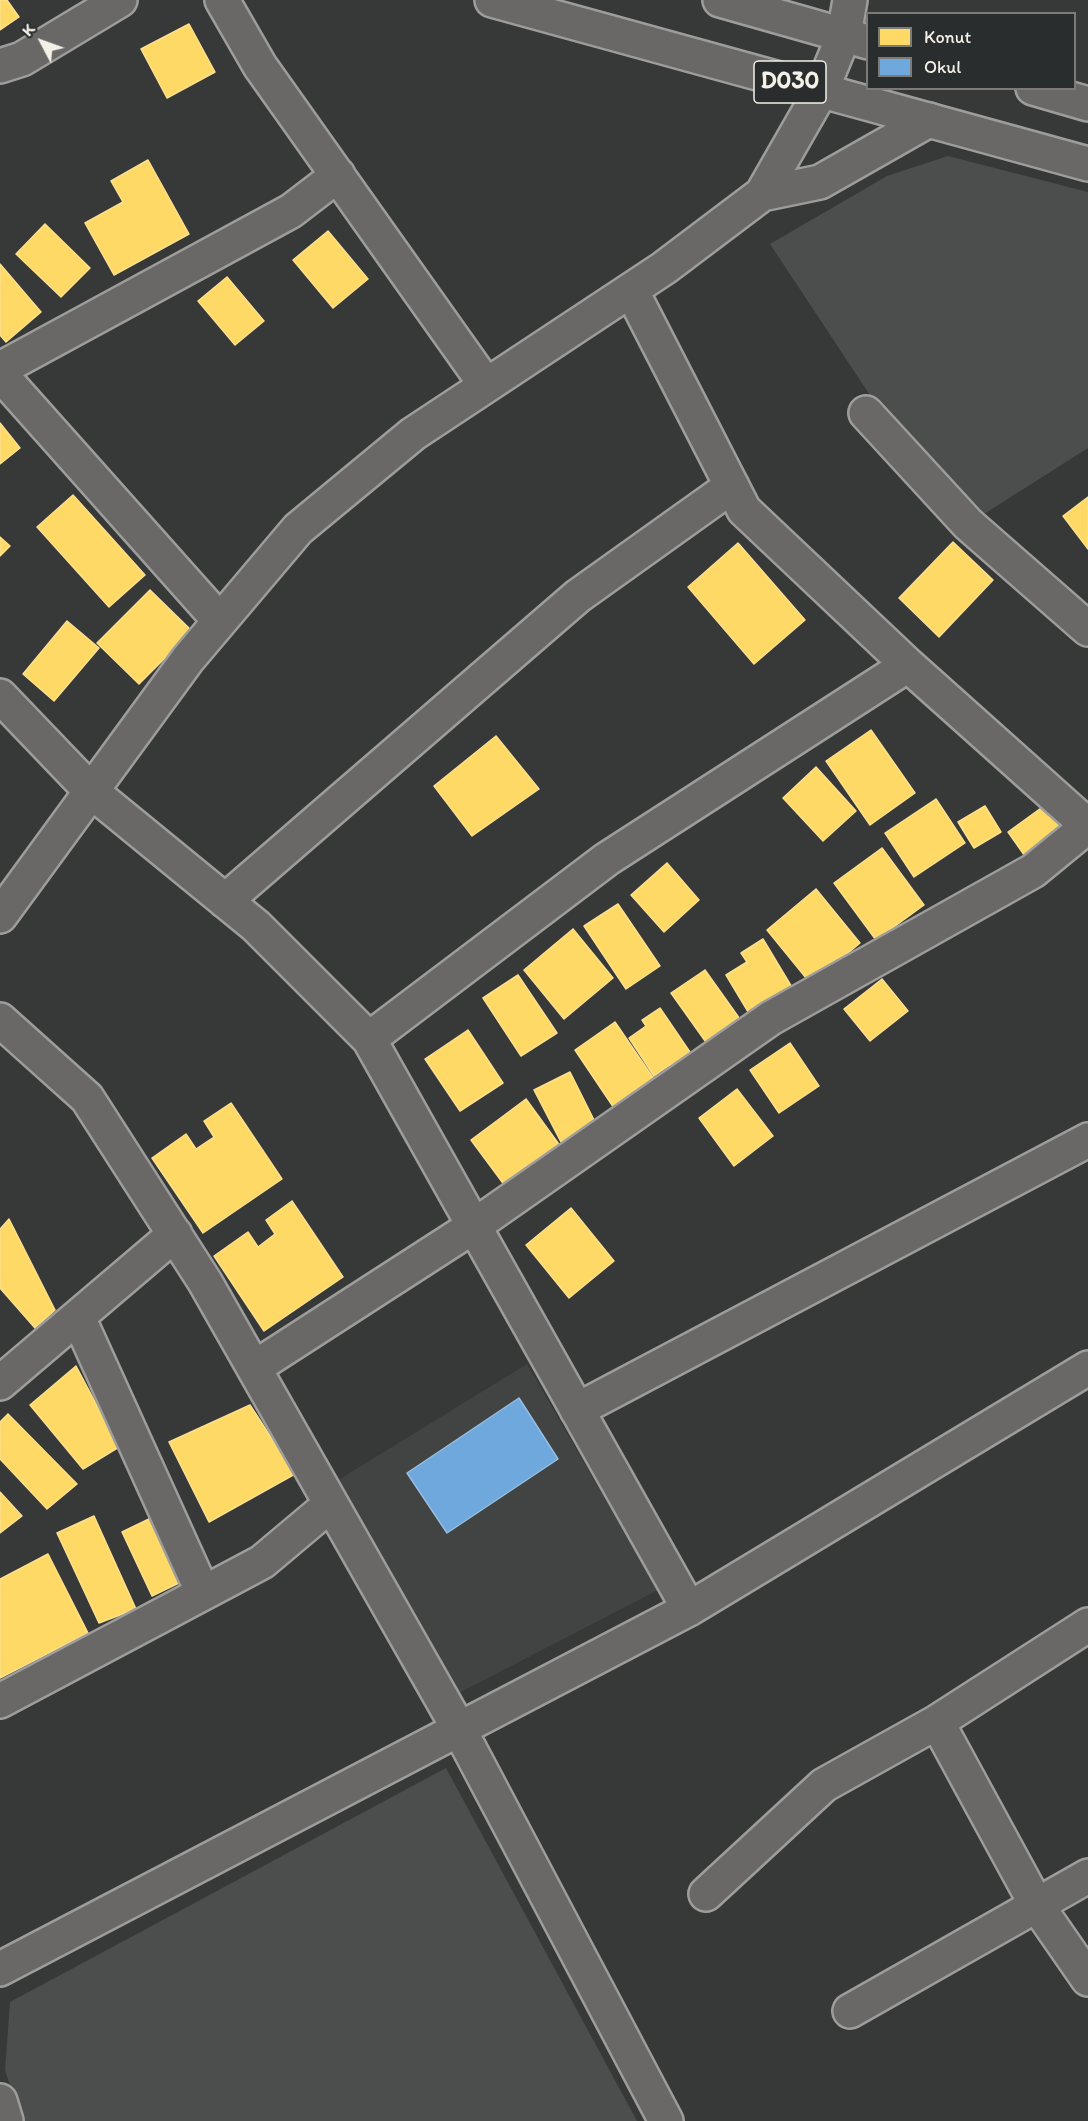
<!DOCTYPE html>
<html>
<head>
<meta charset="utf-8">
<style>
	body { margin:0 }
	#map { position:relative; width:1088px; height:2121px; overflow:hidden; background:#373838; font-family:Itim,sans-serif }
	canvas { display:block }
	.legend { position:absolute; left:866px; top:12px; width:210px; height:78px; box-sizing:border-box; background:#2a2d2e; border:2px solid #7b7b78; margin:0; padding:8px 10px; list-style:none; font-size:18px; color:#f4f1e8 }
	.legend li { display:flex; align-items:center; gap:12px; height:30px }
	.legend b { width:30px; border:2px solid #7b7b78 }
	.north { position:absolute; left:12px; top:12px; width:60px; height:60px; -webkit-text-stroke:4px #2a2d2e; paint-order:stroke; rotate:311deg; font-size:16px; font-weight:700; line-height:24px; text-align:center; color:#f4f1e8 }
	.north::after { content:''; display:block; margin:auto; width:21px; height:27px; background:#f4f1e8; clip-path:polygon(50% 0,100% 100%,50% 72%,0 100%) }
</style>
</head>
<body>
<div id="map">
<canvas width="1088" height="2121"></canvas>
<ul class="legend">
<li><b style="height:16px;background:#ffd966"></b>Konut</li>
<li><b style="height:16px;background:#6fa8dc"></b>Okul</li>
</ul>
<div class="north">K</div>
</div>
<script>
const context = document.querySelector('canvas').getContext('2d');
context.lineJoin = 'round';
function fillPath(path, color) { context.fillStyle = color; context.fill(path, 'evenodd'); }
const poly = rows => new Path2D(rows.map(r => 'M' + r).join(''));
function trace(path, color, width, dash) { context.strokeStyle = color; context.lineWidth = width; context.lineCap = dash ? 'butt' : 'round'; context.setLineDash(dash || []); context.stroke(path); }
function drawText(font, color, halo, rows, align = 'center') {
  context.font = font + ' Itim,sans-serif'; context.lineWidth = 6; context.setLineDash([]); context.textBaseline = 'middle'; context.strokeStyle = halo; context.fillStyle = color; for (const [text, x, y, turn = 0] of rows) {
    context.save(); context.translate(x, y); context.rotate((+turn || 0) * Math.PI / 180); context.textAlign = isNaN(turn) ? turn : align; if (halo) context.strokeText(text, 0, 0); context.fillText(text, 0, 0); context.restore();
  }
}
fillPath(poly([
	[527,1364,658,1590,459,1693,335,1482]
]), '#414443');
fillPath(poly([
	[948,156,1088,192,1088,448,973,521,889,424,770,244,887,176],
	[446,1768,637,2121,22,2121,5,2070,10,2002]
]), '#4b4e4c');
const homes = poly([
	[0,0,7,0,19,17,0,30,0,0],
	[189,24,215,72,167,98,141,49,189,24],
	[148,160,189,234,114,275,85,223,123,202,111,181,148,160],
	[45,224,90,268,61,297,16,254,45,224],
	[328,231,368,279,333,308,293,260,328,231],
	[0,264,41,312,6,342,0,335,0,264],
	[227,277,264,321,235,345,198,301,227,277],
	[0,423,20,448,0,464,0,423],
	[73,495,145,575,109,607,37,527,73,495],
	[1088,497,1088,549,1063,516,1088,497],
	[0,537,10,546,0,556,0,537],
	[953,542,993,580,939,637,899,598,953,542],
	[738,543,805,620,754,664,688,587,738,543],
	[150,590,192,631,139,684,97,643,150,590],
	[67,621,99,648,54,701,23,674,67,621],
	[871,730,915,793,870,825,826,761,871,730],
	[496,736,539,789,472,836,434,786,496,736],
	[816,767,856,811,823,841,783,798,816,767],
	[936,799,965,843,914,877,885,833,936,799],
	[1048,803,1072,838,1032,866,1008,832,1048,803],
	[985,806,1001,832,974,848,958,822,985,806],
	[882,848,924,905,876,940,834,883,882,848],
	[667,863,699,900,664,932,631,895,667,863],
	[816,889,860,943,811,984,767,930,816,889],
	[618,904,660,966,626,989,584,926,618,904],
	[573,929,613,978,564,1019,524,970,573,929],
	[763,939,793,989,750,1015,726,975,747,962,741,953,763,939],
	[705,970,742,1022,708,1045,671,993,705,970],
	[518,975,557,1033,521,1056,483,998,518,975],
	[882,979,908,1011,870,1041,844,1009,882,979],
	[660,1008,694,1058,674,1072,670,1065,654,1076,629,1038,646,1026,642,1020,660,1008],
	[615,1022,656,1082,616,1111,575,1050,615,1022],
	[468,1030,503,1083,460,1111,425,1059,468,1030],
	[790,1043,819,1086,779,1113,750,1070,790,1043],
	[570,1072,596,1124,561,1142,534,1090,570,1072],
	[737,1089,773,1136,734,1166,699,1118,737,1089],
	[526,1099,566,1154,511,1194,471,1140,526,1099],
	[231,1103,282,1179,203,1233,152,1158,186,1134,196,1149,214,1137,204,1121,231,1103],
	[292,1201,343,1277,264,1331,214,1256,248,1232,258,1247,275,1234,266,1220,292,1201],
	[571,1208,614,1261,569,1298,526,1245,571,1208],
	[9,1219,55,1310,35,1328,0,1288,0,1229,9,1219],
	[76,1366,119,1447,83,1469,30,1405,76,1366],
	[250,1405,295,1474,209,1522,169,1442,250,1405],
	[8,1414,77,1484,47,1509,0,1459,0,1422,8,1414],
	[0,1492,22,1516,0,1533,0,1492],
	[94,1516,136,1609,99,1623,57,1533,94,1516],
	[151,1518,181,1582,152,1596,122,1532,151,1518],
	[48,1554,88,1633,0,1678,0,1579,48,1554]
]);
fillPath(homes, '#ffd966');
trace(homes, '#fce08d', 1.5);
const schools = poly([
	[519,1398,558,1459,447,1533,407,1473,519,1398]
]);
fillPath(schools, '#6fa8dc');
trace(schools, '#97bee0', 1.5);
const minor = poly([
	[222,0,260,66,486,385],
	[0,66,22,59,120,0],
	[762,194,820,182,929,120],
	[0,369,291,211,338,175],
	[0,374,220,621],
	[866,413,968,524,1088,629],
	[0,696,91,791,256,926,369,1039,689,1609],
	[225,901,578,596,732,486],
	[0,916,188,659,298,529,413,434,664,268,762,194,821,91,844,35,850,0],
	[0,1020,87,1098,205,1282,459,1729,666,2121],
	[369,1039,607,859,908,665],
	[78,1317,203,1593],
	[254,1368,474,1226,771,1018,1033,871,1088,826,908,665,744,510,631,290],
	[0,1383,175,1234],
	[577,1410,1088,1140],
	[0,1701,262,1562,331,1504],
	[937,1722,1036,1904,1088,1979],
	[706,1894,824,1785,937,1722,1088,1625],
	[0,1969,689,1609,1088,1368],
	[850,2011,1088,1876],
	[0,2101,6,2121]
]);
const major = poly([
	[492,0,1088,164],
	[720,0,868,42],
	[1033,88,1088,104]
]);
trace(minor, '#9d9d9b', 38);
trace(major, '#9d9d9b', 38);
trace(minor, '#696866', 33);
trace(major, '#696866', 33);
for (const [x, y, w] of [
	[790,82,72]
]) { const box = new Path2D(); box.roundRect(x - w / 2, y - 21, w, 42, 4.5); context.fillStyle = '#2a2d2e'; context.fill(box); trace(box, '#f4f1e8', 1.5); }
drawText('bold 24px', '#f4f1e8', null, [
	["D030",790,82]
]);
</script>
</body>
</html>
